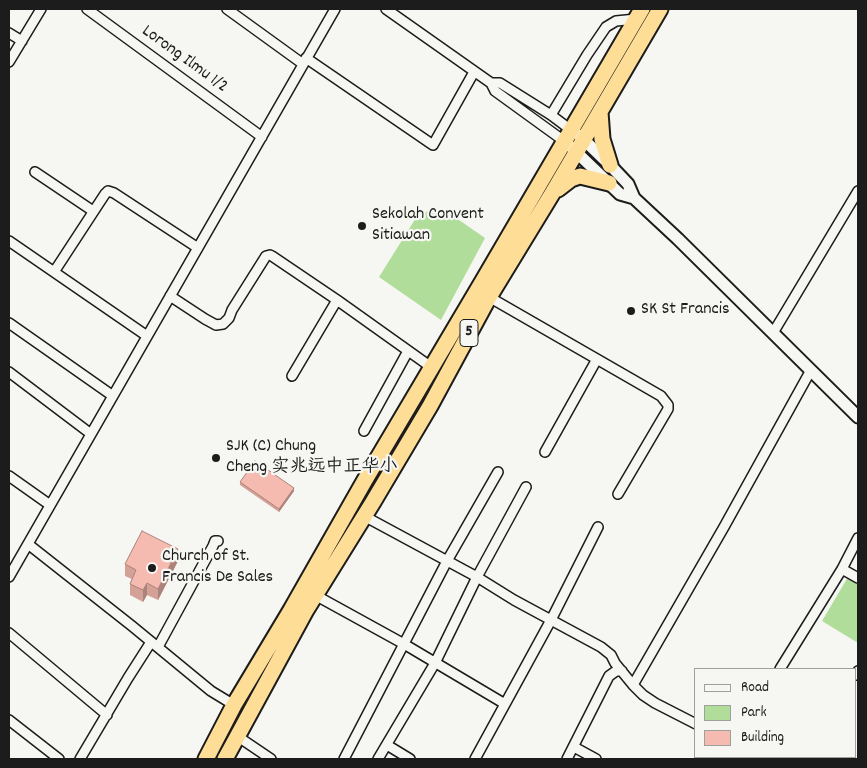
<!DOCTYPE html>
<html>
<head>
<meta charset="utf-8">
<style>
	body { margin:0 }
	#map { position:relative; width:867px; height:768px; overflow:hidden; background:#f6f6f2; font-family:Dekko,sans-serif }
	canvas { display:block }
	.frame { position:absolute; inset:0; border:10px solid #1c1c1c; pointer-events:none }
	.legend { position:absolute; left:694px; top:668px; width:162px; height:90px; box-sizing:border-box; background:#f6f6f2; border:1px solid #9f9f9c; margin:0; padding:6px 9px; list-style:none; font-size:15px; color:#1c1c1c }
	.legend li { display:flex; align-items:center; gap:10px; height:25px }
	.legend b { width:25px; border:1px solid #9f9f9c }
</style>
</head>
<body>
<div id="map">
<canvas width="867" height="768"></canvas>
<div class="frame"></div>
<ul class="legend">
<li><b style="height:6px;background:#f6f6f2"></b>Road</li>
<li><b style="height:14px;background:#b1dd9b"></b>Park</li>
<li><b style="height:14px;background:#f6bbb0"></b>Building</li>
</ul>
</div>
<script>
const context = document.querySelector('canvas').getContext('2d');
context.lineJoin = 'round';
function fillPath(path, color) { context.fillStyle = color; context.fill(path, 'evenodd'); }
const poly = rows => new Path2D(rows.map(r => 'M' + r).join(''));
function trace(path, color, width, dash) { context.strokeStyle = color; context.lineWidth = width; context.lineCap = dash ? 'butt' : 'round'; context.setLineDash(dash || []); context.stroke(path); }
function drawText(font, color, halo, rows, align = 'center') {
  context.font = font + ' Dekko,"LXGW WenKai TC",sans-serif'; context.lineWidth = 4.5; context.setLineDash([]); context.textBaseline = 'middle'; context.strokeStyle = halo; context.fillStyle = color; for (const [text, x, y, turn = 0] of rows) {
    context.save(); context.translate(x, y); context.rotate((+turn || 0) * Math.PI / 180); context.textAlign = isNaN(turn) ? turn : align; if (halo) context.strokeText(text, 0, 0); context.fillText(text, 0, 0); context.restore();
  }
}
fillPath(poly([
	[443,209,485,238,441,320,379,277,419,213],
	[848,577,858,583,858,643,822,621]
]), '#b1dd9b');
const minor = poly([
	[87,9,262,137],
	[227,9,303,64],
	[386,9,491,83,495,91,564,141],
	[9,33,22,41],
	[306,58,433,145,474,72],
	[9,62,41,9],
	[491,83,500,83,551,115,571,130],
	[551,115,587,55,606,27,616,21,636,19],
	[35,172,93,211],
	[9,241,147,336],
	[54,272,105,194,108,191,114,193,198,248],
	[170,296,205,319,216,325,223,324,229,318,232,310,266,256,270,255,272,256,337,300,431,367],
	[489,297,661,396,668,405,668,409,618,494],
	[9,323,113,396],
	[773,333,858,191],
	[9,372,91,434],
	[292,376,337,300],
	[364,431,408,351],
	[545,452,597,359],
	[9,476,50,505],
	[364,516,477,577,514,600,601,647,611,655,615,663,633,685,643,695,655,703,696,724],
	[28,544,132,626,211,691,234,705],
	[842,569,858,578],
	[9,577,335,9],
	[315,595,404,644,505,704],
	[9,633,107,715],
	[158,647,213,546,215,541,218,541],
	[780,669,842,569,858,538],
	[856,675,858,671],
	[633,685,724,527,811,370],
	[9,720,59,759],
	[237,736,271,759],
	[387,745,410,759],
	[574,747,596,759],
	[760,757,765,759],
	[800,757,804,759],
	[80,759,128,678,151,642],
	[344,759,447,561,498,472],
	[378,759,435,663,477,577,526,487],
	[475,759,551,620,598,527],
	[567,759,609,676,616,671,622,671]
]);
const tertiary = poly([
	[579,135,610,165,628,184,634,198],
	[571,147,620,194,634,198,678,239,858,417]
]);
const trunk = poly([
	[600,112,602,139,610,165],
	[558,189,571,179,580,176,609,183],
	[206,759,234,705,291,610,365,480,484,279,642,9],
	[225,759,306,610,373,502,430,406,489,297,553,192,660,9]
]);
trace(minor, '#1c1c1c', 12);
trace(tertiary, '#1c1c1c', 15);
trace(trunk, '#1c1c1c', 19);
trace(minor, '#f6f6f2', 9);
trace(tertiary, '#f6f6f2', 11);
trace(trunk, '#fedd96', 15);
fillPath(poly([
	[240,482,294,491,279,512,240,485],
	[178,561,158,600,147,595,143,602,130,595,130,584,132,579,125,576,125,564]
]), '#d4a197');
fillPath(poly([
	[294,488,294,491,279,512,279,509],
	[178,549,178,561,158,600,158,589],
	[147,583,147,595,143,602,143,590]
]), '#ac837b');
const building = poly([
	[255,461,294,488,279,509,240,482,255,461],
	[142,531,178,549,158,589,147,583,143,590,130,584,136,570,125,564,142,531]
]);
fillPath(building, '#f6bbb0');
trace(building, '#ac837b', 1);
for (const [x, y, r, color] of [
	[362,226,5,"#1c1c1c"],
	[631,311,5,"#1c1c1c"],
	[216,458,5,"#1c1c1c"],
	[152,568,5,"#1c1c1c"]
]) { const dot = new Path2D(); dot.arc(x, y, r, 0, 2 * Math.PI); context.fillStyle = color; context.fill(dot); trace(dot, '#f6f6f2', 2); }
for (const [x, y, w] of [
	[469,333,18]
]) { const box = new Path2D(); box.roundRect(x - w / 2, y - 13.5, w, 27, 4); context.fillStyle = '#f6f6f2'; context.fill(box); trace(box, '#1c1c1c', 1); }
drawText('bold 16px', '#1c1c1c', null, [
	["5",469,333]
]);
drawText('18px', '#1c1c1c', '#f6f6f2', [
	["Lorong Ilmu 1/2",184,60,36]
]);
drawText('18px', '#1c1c1c', '#f6f6f2', [
	["Sekolah Convent",372,216],
	["Sitiawan",372,237],
	["SK St Francis",641,311],
	["SJK (C) Chung",226,448],
	["Cheng 实兆远中正华小",226,469],
	["Church of St.",162,558],
	["Francis De Sales",162,579]
], 'left');
</script>
</body>
</html>
